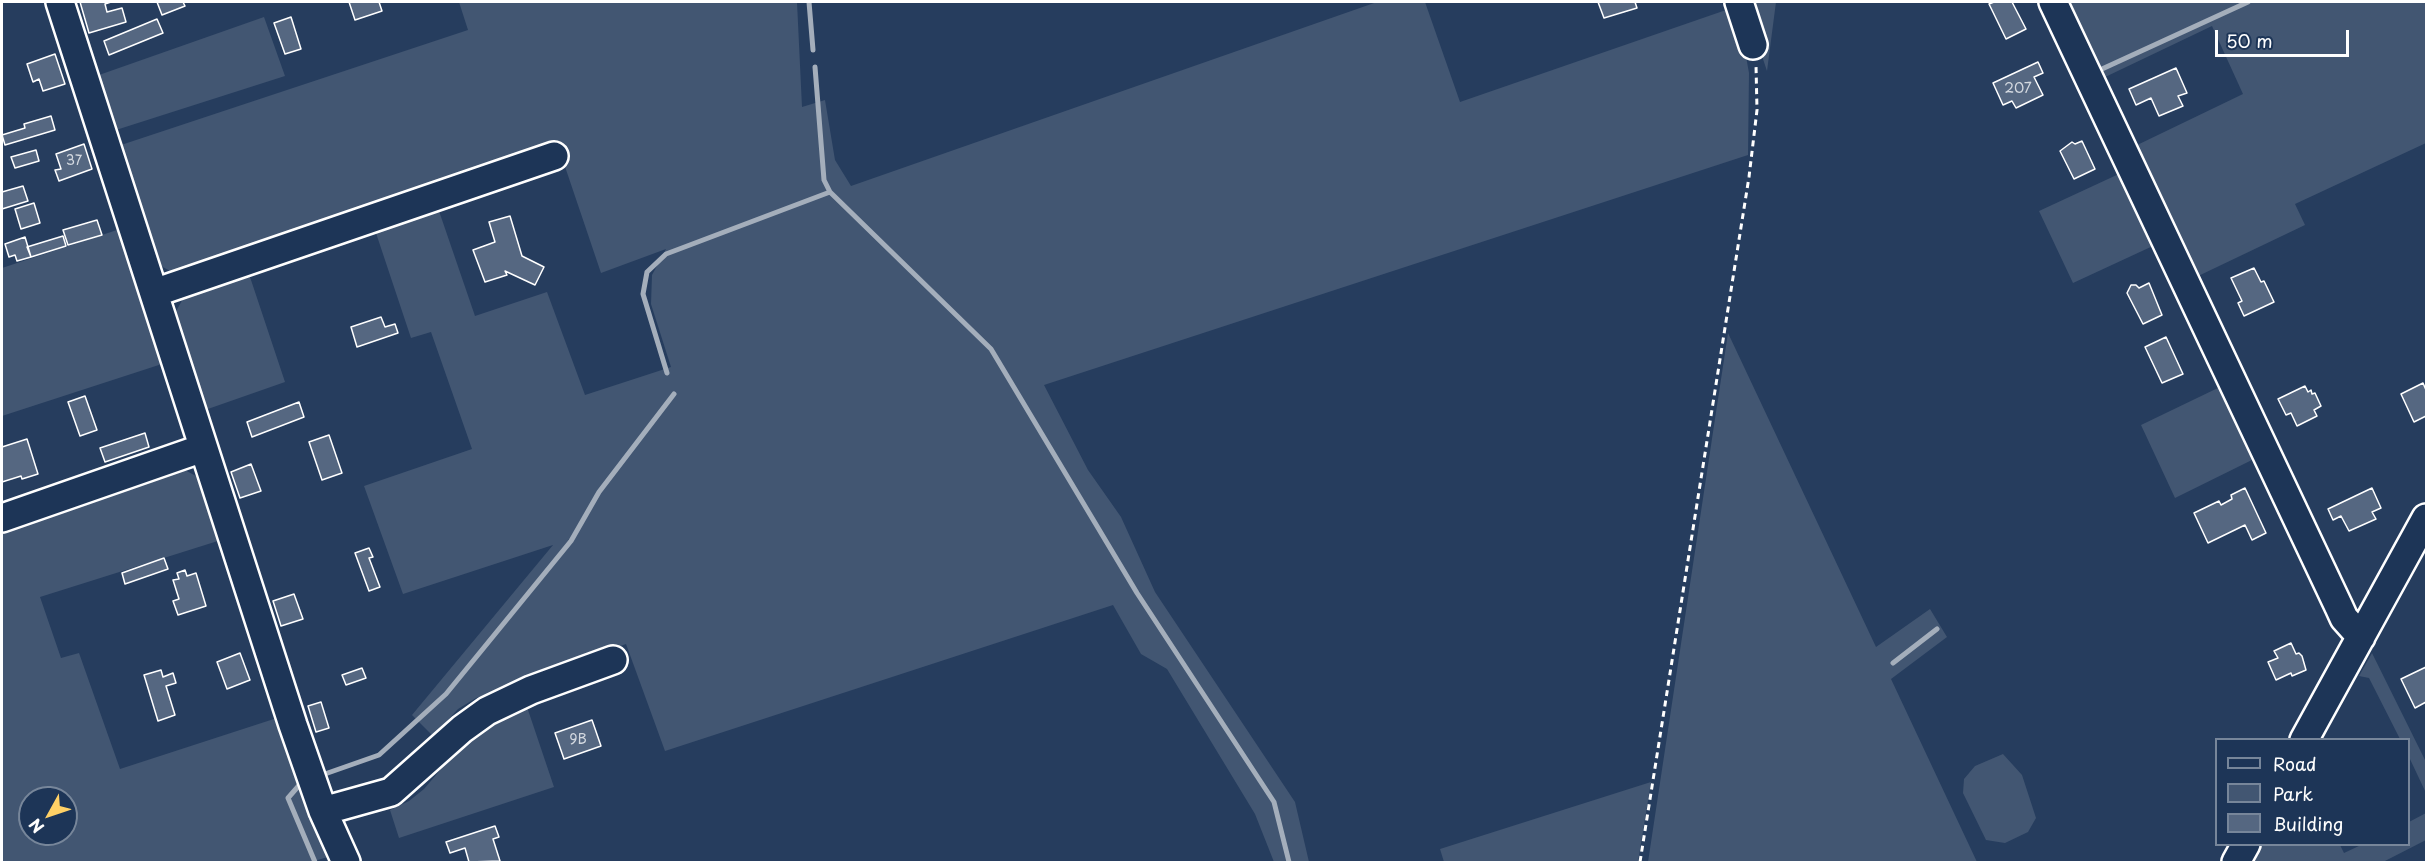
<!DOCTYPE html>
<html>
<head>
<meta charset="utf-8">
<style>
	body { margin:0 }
	#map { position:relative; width:2428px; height:864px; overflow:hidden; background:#263d5e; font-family:"Playpen Sans",sans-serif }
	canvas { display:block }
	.frame { position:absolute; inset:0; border:3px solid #fff; pointer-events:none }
	.legend { position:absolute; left:2215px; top:738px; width:195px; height:108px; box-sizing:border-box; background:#1d3557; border:2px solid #77869a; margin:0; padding:8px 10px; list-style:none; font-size:18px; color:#fff }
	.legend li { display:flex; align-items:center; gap:12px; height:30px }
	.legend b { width:30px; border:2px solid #77869a }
	.north { position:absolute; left:18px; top:786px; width:60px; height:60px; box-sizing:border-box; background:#1d3557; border:2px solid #77869a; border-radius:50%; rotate:230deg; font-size:16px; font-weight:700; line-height:24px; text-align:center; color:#fff }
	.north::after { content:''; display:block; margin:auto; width:21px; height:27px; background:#ffd166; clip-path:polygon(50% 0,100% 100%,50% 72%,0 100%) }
	.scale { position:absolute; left:2215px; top:30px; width:134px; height:27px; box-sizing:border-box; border:3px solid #fff; border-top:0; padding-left:8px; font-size:18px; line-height:21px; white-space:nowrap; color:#fff; -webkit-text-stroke:4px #1d3557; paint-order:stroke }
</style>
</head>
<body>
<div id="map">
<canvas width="2428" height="864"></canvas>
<div class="frame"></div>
<ul class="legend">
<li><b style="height:8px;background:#1d3557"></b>Road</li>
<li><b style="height:16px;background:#425672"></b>Park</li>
<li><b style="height:16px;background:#556781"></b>Building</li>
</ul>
<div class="north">N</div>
<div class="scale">50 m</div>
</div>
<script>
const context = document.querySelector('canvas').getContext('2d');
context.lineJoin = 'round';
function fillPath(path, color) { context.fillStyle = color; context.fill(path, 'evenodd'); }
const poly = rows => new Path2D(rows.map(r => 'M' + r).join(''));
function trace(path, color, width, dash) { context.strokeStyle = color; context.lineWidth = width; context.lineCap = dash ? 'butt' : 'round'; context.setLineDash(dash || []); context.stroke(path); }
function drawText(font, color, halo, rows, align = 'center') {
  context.font = font + ' "Playpen Sans",sans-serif'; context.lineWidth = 4.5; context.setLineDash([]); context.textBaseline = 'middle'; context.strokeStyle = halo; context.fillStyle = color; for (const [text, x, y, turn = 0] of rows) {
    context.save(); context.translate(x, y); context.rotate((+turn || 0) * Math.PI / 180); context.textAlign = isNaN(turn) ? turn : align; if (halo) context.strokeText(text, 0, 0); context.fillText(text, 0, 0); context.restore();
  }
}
fillPath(poly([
	[459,2,797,2,802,107,825,100,835,160,851,186,1377,2,1425,2,1460,102,1726,10,1729,16,1738,12,1749,73,1748,155,1044,385,1088,470,1121,517,1155,592,1295,802,1309,862,1274,862,1255,814,1167,669,1141,654,1113,605,665,751,626,644,476,698,458,709,433,736,412,715,553,545,403,594,364,486,472,449,431,332,411,338,376,233,439,211,475,316,547,292,585,395,671,367,651,304,652,275,666,249,601,273,557,143,174,273,159,265,121,145,468,30],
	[1744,2,1776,2,1767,71],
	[2064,2,2426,2,2426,143,2295,204,2305,225,2194,278,2133,147,2243,94,2212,26,2101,79],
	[264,17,285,76,116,130,99,75],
	[2121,173,2155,245,2073,283,2039,211],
	[120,229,165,363,2,416,2,268],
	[250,277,285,382,205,410,175,313,184,297],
	[1728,333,1876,647,1930,609,1947,637,1891,679,1977,862,1648,862],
	[2222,386,2256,458,2175,498,2141,425],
	[181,468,196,476,221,540,40,597,61,658,79,653,120,769,280,717,331,856,311,862,2,862,2,526],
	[30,798,66,798,66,834,30,834],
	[2372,653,2426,762,2426,793,2409,757,2408,740,2400,739,2369,678,2359,676],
	[527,707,554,787,399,838,390,810,409,801,424,789,471,734,495,719],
	[2003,754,2022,775,2036,818,2028,832,2005,843,1986,840,1963,793,1964,779,1975,766],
	[1651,782,1638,862,1444,862,1440,849],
	[2426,813,2426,840,2383,862,2247,862,2256,845,2340,845,2344,853,2361,845,2408,844,2409,822]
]), '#425672');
trace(poly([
	[809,2,813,50],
	[815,67,824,180,830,192],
	[2102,69,2248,2],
	[667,373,643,294,647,272,666,254,830,192,991,349,1137,593,1274,802,1289,862],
	[1893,663,1937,629],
	[322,775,379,755,446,694,571,541,599,492,674,394],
	[302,782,288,798,315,862]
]), '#a4aebb', 5);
const building = poly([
	[80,2,111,2,105,4,107,12,122,8,126,22,89,33,80,2],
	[157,2,183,2,185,6,162,15,157,2],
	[349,2,379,2,382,11,355,20,349,2],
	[1598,2,1635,2,1637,8,1604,18,1598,2],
	[1994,2,2012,2,2026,29,2006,39,1989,4,1994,2],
	[291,17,301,49,285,54,274,23,291,17],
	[157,19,163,33,109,55,104,41,157,19],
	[55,54,65,84,43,91,39,79,33,82,27,64,55,54],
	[2038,62,2043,73,2034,77,2043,95,2016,108,2012,101,2003,105,1993,83,2038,62],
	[2176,68,2187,93,2178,96,2183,106,2159,116,2151,98,2136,105,2129,89,2176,68],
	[51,116,55,130,5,145,2,135,25,128,24,124,51,116],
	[2082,141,2095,169,2074,179,2060,151,2072,142,2075,144,2082,141],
	[84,144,92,169,59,181,55,170,61,169,56,154,84,144],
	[36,150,39,161,15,168,11,157,36,150],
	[23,186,28,201,2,209,2,192,23,186],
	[34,203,40,223,21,229,15,209,34,203],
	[510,216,522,256,544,267,535,285,505,271,507,275,485,282,473,250,495,242,489,222,510,216],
	[97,220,102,235,68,245,63,230,97,220],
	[63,236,66,246,31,257,27,247,63,236],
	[25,237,31,257,17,261,15,255,9,257,5,244,25,237],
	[2254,268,2261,282,2264,281,2274,302,2244,316,2238,303,2242,301,2231,278,2254,268],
	[2149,283,2162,315,2143,324,2127,293,2131,285,2136,285,2139,288,2149,283],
	[381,317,385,327,395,324,398,333,357,347,351,327,381,317],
	[2166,337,2183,374,2162,383,2145,347,2166,337],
	[2423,383,2426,390,2426,416,2414,422,2401,394,2423,383],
	[2305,386,2308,392,2311,390,2312,394,2315,393,2321,406,2314,410,2317,416,2297,426,2291,413,2286,415,2278,399,2305,386],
	[85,396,97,430,80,436,68,402,85,396],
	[299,402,304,417,252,437,247,422,299,402],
	[145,433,149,447,105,462,100,448,145,433],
	[329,435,342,473,322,480,309,442,329,435],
	[27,439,38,474,22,479,21,476,2,482,2,447,27,439],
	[251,464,261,491,240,498,231,472,251,464],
	[2245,488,2266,533,2252,540,2245,525,2208,543,2194,513,2219,501,2221,505,2232,499,2231,495,2245,488],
	[2372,488,2381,508,2372,512,2376,519,2349,531,2341,516,2333,520,2328,509,2372,488],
	[369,548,373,557,369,558,380,587,369,591,355,553,369,548],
	[164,558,168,569,125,584,122,573,164,558],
	[185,570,187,576,196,573,206,606,178,615,173,601,179,599,173,580,179,579,177,573,185,570],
	[294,594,303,619,281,626,273,601,294,594],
	[2291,643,2296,654,2299,653,2302,656,2306,670,2292,676,2291,673,2276,680,2268,662,2278,658,2274,651,2291,643],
	[240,653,250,680,227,689,217,662,240,653],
	[2426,667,2426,702,2415,708,2401,679,2426,667],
	[362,668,366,678,346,685,342,675,362,668],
	[161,670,163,677,173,673,176,683,166,686,175,715,158,721,144,675,161,670],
	[321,702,329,728,316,732,308,706,321,702],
	[592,720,601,746,564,759,555,733,592,720],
	[495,826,499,837,493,839,500,861,469,862,465,848,450,853,446,842,495,826]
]);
fillPath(building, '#556781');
trace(building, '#fff', 1.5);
const minor = poly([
	[60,2,293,725,323,811,346,862],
	[1739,2,1753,45],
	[2053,2,2339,607,2344,618,2361,637],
	[154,293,554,156],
	[2,518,203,448],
	[2304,740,2426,518],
	[323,811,391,792,462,729,487,711,531,690,613,660],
	[2236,862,2246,844]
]);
trace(minor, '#fff', 32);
trace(poly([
	[1640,862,1749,177,1757,110,1756,65]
]), '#fff', 3, [6, 4.5]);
trace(minor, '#1d3557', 27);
drawText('14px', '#d4d9e0', null, [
	["207",2018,89],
	["37",74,161],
	["9B",578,740]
]);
</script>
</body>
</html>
